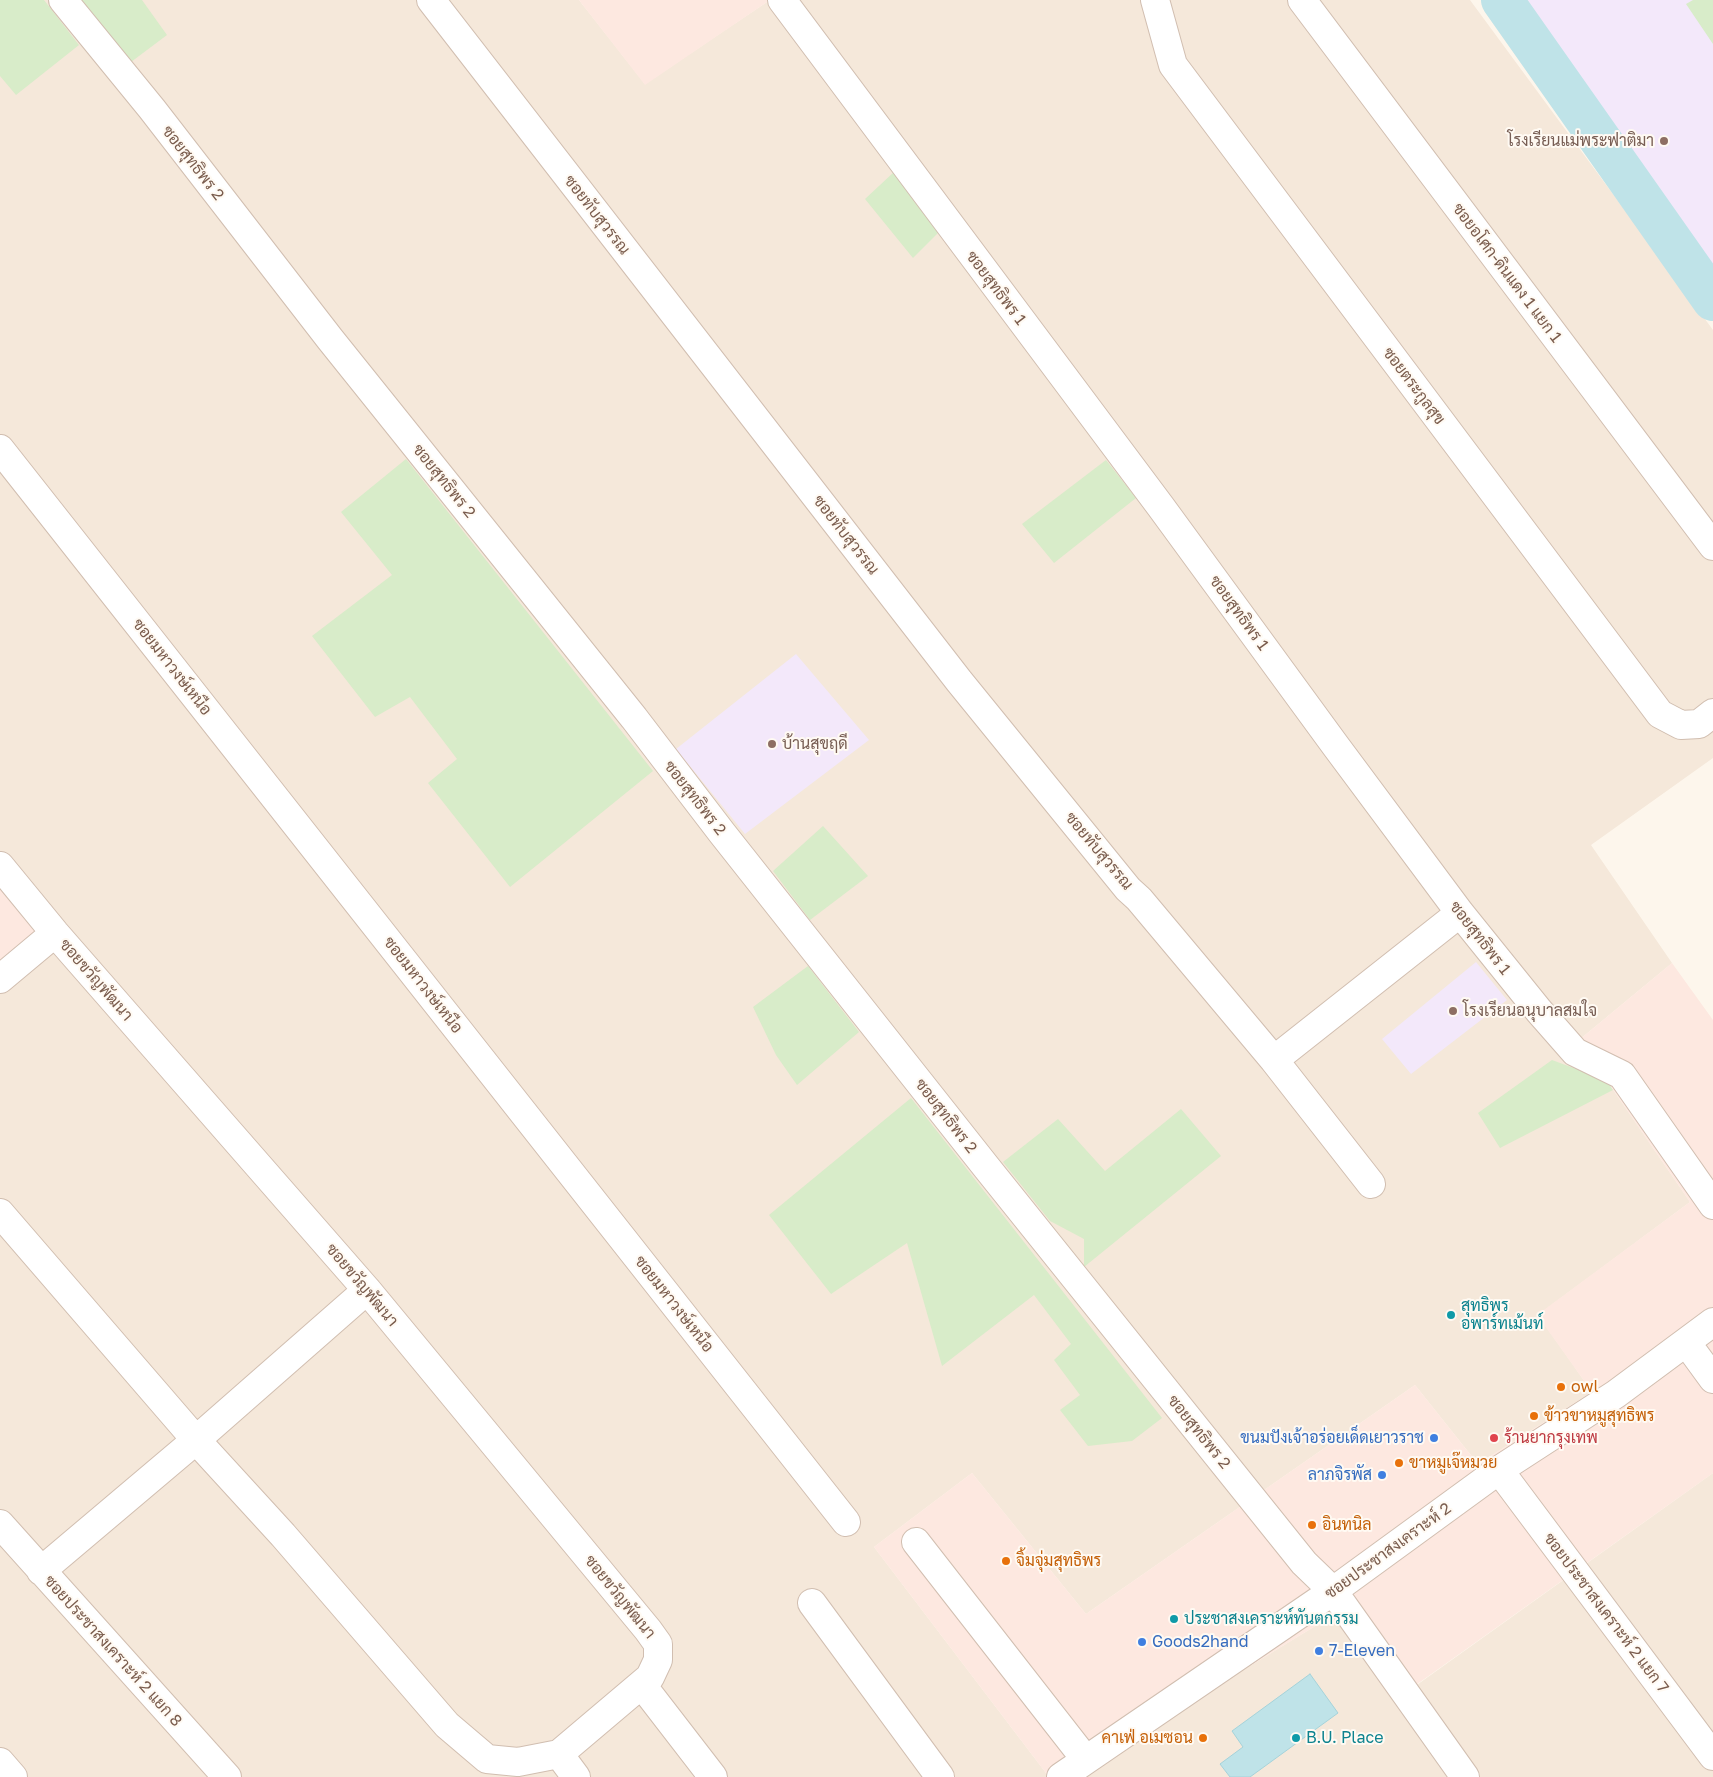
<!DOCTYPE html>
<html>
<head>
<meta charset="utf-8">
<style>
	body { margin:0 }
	canvas { display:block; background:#fdf6ec }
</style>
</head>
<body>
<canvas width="1713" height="1777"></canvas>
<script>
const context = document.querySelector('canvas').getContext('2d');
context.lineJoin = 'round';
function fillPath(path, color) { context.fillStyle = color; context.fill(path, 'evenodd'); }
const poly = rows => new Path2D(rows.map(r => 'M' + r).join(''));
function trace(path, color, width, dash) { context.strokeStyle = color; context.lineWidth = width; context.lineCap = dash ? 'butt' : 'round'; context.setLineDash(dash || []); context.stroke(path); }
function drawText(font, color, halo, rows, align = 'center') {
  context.font = font + ' "Golos Text",Sarabun,sans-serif'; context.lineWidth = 4; context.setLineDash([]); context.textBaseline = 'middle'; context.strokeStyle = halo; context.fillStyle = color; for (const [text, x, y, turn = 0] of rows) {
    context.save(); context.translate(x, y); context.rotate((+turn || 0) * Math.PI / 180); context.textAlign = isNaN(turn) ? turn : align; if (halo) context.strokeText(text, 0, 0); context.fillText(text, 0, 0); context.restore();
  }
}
fillPath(poly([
	[0,0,579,0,645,84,770,0,1470,0,1713,330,1713,758,1591,845,1672,963,1579,1040,1690,1202,1538,1315,1592,1392,1478,1464,1415,1385,1086,1614,972,1473,874,1547,1049,1777,0,1777],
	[1713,1473,1713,1777,1086,1777,1163,1719,1353,1603,1414,1687]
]), '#f5e8da');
fillPath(poly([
	[579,0,770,0,645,85],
	[0,865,51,931,0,972],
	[1672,963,1713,1020,1713,1473,1413,1687,1353,1603,1163,1719,1086,1777,1049,1777,874,1547,972,1473,1086,1614,1415,1385,1478,1464,1592,1392,1537,1315,1690,1202,1579,1040]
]), '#fde8e0');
fillPath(poly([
	[1518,0,1713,0,1713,282],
	[796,654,869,740,745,834,676,749],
	[1476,962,1507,1000,1411,1074,1382,1039]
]), '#f3e8fa');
fillPath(poly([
	[0,0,44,0,79,45,16,95,0,76],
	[80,0,142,0,167,35,131,62],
	[1693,0,1713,0,1713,44,1686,4],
	[894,172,940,231,913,258,865,199],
	[406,459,653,771,510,887,428,783,457,759,410,697,375,717,312,636,392,575,341,512],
	[1106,460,1136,498,1054,563,1022,524],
	[823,826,868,876,810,920,773,871],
	[808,966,859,1032,797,1085,776,1055,753,1007],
	[1552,1060,1606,1080,1613,1090,1500,1148,1478,1113],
	[911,1098,1162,1418,1132,1441,1088,1446,1060,1410,1080,1395,1054,1360,1071,1344,1034,1295,942,1366,907,1243,831,1294,769,1215],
	[1181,1109,1221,1156,1084,1267,1084,1239,1050,1221,1003,1162,1058,1119,1105,1171]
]), '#d8ecc9');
const water = poly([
	[1310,1674,1338,1713,1250,1777,1230,1777,1220,1764,1243,1747,1232,1731,1310,1674]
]);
fillPath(water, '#bfe3e8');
trace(water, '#a5d3da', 1);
trace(poly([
	[1502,0,1713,300]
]), '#bfe3e8', 42);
const minor = poly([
	[63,0,152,109,330,339,634,718,722,833,987,1168,1304,1563,1333,1591,1465,1777],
	[431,0,959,681,1128,889,1139,899,1274,1060,1371,1184],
	[782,0,1161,507,1335,745,1460,913,1539,1011,1575,1052,1622,1075,1713,1205],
	[1155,0,1173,65,1660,714,1681,725,1699,724,1713,713],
	[1302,0,1713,546],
	[0,449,846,1522],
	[0,866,55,933,367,1290,648,1630,658,1644,658,1660,650,1677,559,1754,518,1762,487,1759,447,1725,283,1535,196,1440,0,1213],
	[0,979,55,933],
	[1274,1060,1460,913],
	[1686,1342,1713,1379],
	[1499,1470,1713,1756],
	[0,1524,227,1777],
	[916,1542,1086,1760],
	[41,1571,196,1440,367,1290],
	[812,1603,940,1777],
	[642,1685,713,1777],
	[559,1754,576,1777],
	[0,1762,13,1777],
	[1061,1777,1333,1591,1499,1470,1616,1394,1713,1322]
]);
trace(minor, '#d1beb0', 30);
trace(minor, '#fff', 28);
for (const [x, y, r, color] of [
	[1664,141,5,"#8d6e63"],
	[772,744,5,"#8d6e63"],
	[1453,1011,5,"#8d6e63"],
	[1451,1315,5,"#0f9aa8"],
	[1561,1387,5,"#e8710a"],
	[1534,1416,5,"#e8710a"],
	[1434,1438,5,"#3f7fe0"],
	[1494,1438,5,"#e0444e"],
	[1399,1463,5,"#e8710a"],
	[1382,1475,5,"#3f7fe0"],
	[1312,1525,5,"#e8710a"],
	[1006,1561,5,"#e8710a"],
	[1174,1619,5,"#0f9aa8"],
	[1142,1642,5,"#3f7fe0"],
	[1319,1651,5,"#3f7fe0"],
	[1203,1738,5,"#e8710a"],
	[1296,1738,5,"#0f9aa8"]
]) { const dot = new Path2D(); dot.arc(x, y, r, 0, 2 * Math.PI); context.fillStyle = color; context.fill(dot); trace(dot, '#fffaf3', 2); }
drawText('16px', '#785e54', '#fffaf3', [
	["โรงเรียนแม่พระฟาติมา",1654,141,"right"],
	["บ้านสุขฤดี",782,744],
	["โรงเรียนอนุบาลสมใจ",1463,1011]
], 'left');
drawText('16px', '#7a5c4d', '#fffaf3', [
	["ซอยสุทธิพร 2",193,163,52],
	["ซอยทับสุวรรณ",597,215,52],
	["ซอยอโศก-ดินแดง 1 แยก 1",1507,273,53],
	["ซอยสุทธิพร 1",996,288,53],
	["ซอยตระกูลสุข",1414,386,53],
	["ซอยสุทธิพร 2",444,481,51],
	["ซอยทับสุวรรณ",846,535,52],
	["ซอยสุทธิพร 1",1239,613,54],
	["ซอยมหาวงษ์เหนือ",172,667,52],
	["ซอยสุทธิพร 2",695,798,52],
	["ซอยทับสุวรรณ",1099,851,50],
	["ซอยสุทธิพร 1",1480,938,52],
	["ซอยขวัญพัฒนา",96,980,49],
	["ซอยมหาวงษ์เหนือ",423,985,52],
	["ซอยสุทธิพร 2",946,1116,52],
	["ซอยขวัญพัฒนา",362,1285,50],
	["ซอยมหาวงษ์เหนือ",674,1304,52],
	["ซอยสุทธิพร 2",1199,1432,51],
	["ซอยประชาสงเคราะห์ 2",1388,1551,-36],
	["ซอยขวัญพัฒนา",620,1597,51],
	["ซอยประชาสงเคราะห์ 2 แยก 7",1606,1613,53],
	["ซอยประชาสงเคราะห์ 2 แยก 8",113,1651,48]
]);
drawText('16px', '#0d838f', '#fffaf3', [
	["สุทธิพร",1461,1306],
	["อพาร์ทเม้นท์",1461,1324],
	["ประชาสงเคราะห์ทันตกรรม",1184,1619],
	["B.U. Place",1306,1738]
], 'left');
drawText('16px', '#c56008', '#fffaf3', [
	["owl",1571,1387],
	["ข้าวขาหมูสุทธิพร",1544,1416],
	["ขาหมูเจ๊หมวย",1409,1463],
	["อินทนิล",1322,1525],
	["จิ้มจุ่มสุทธิพร",1016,1561],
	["คาเฟ่ อเมซอน",1193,1738,"right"]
], 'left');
drawText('16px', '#366cbe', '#fffaf3', [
	["ขนมปังเจ้าอร่อยเด็ดเยาวราช",1424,1438],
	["ลาภจิรพัส",1372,1475],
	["Goods2hand",1152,1642,"left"],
	["7-Eleven",1329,1651,"left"]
], 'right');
drawText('16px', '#be3a42', '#fffaf3', [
	["ร้านยากรุงเทพ",1504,1438]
], 'left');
</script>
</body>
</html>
